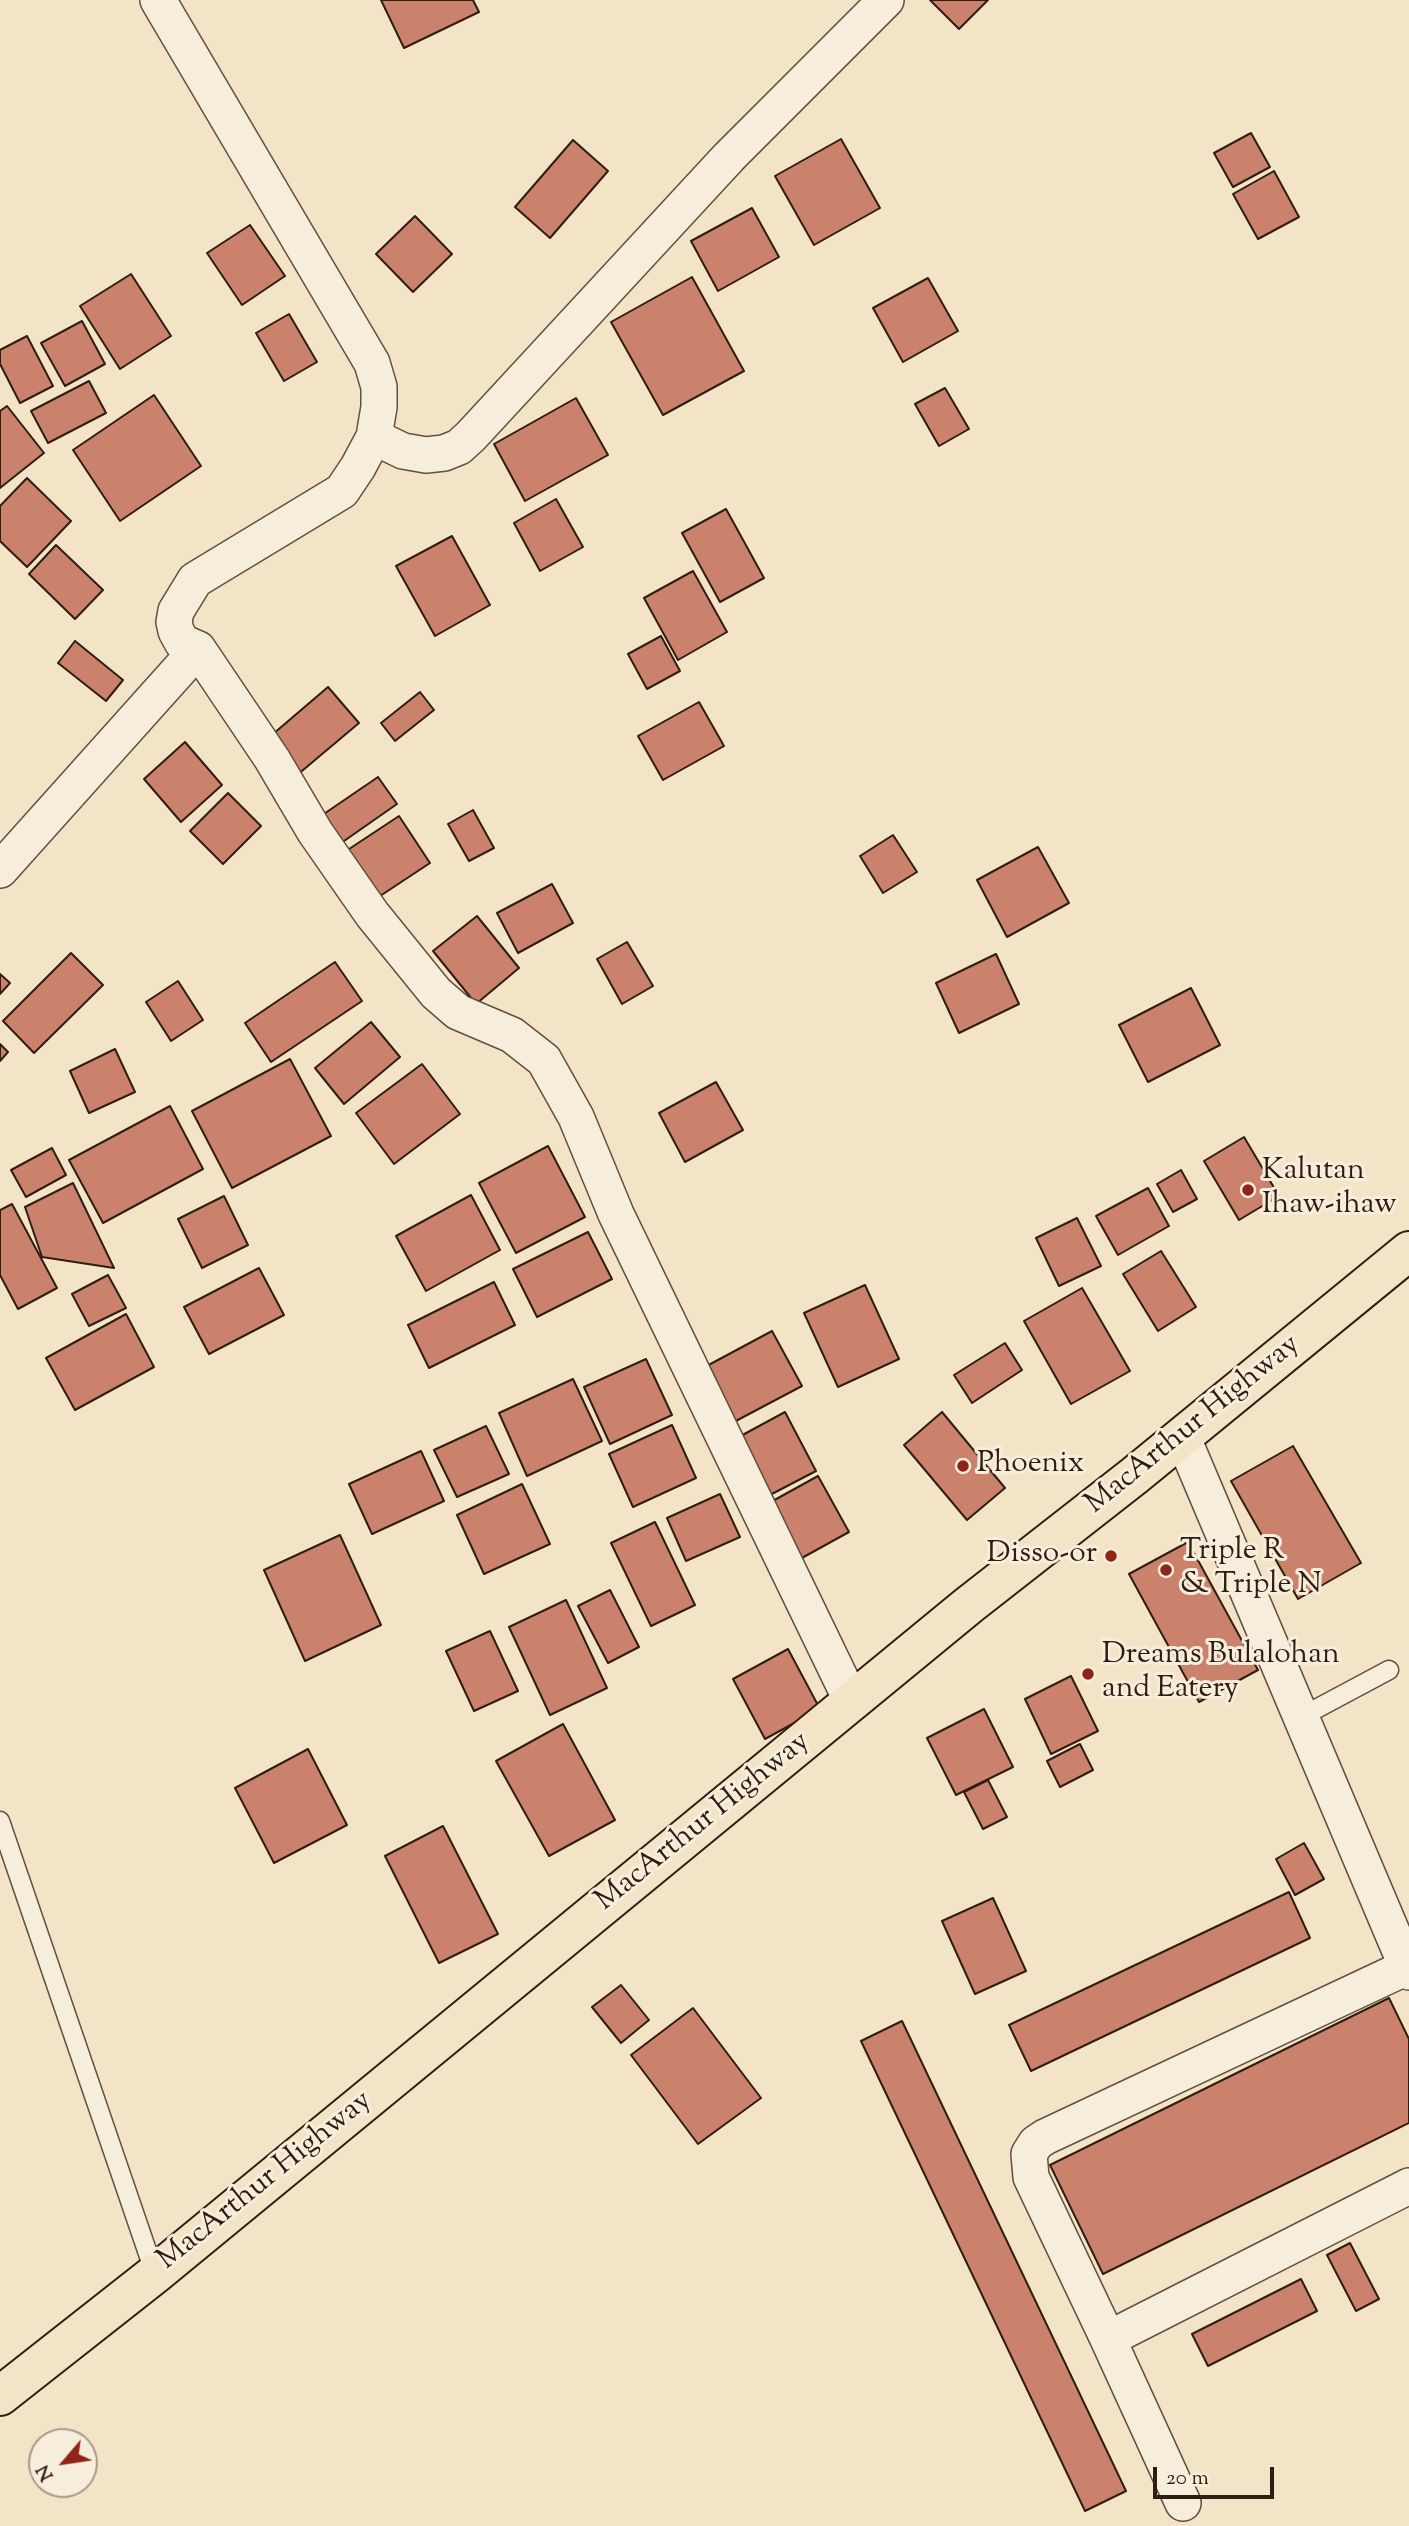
<!DOCTYPE html>
<html>
<head>
<meta charset="utf-8">
<style>
	body { margin:0 }
	#map { position:relative; width:1409px; height:2526px; overflow:hidden; background:#f3e4c8; font-family:"Sorts Mill Goudy",serif }
	canvas { display:block }
	.north { position:absolute; left:28px; top:2428px; width:70px; height:70px; box-sizing:border-box; background:#f7eddb; border:2px solid #a79a8b; border-radius:50%; rotate:241deg; font-size:19px; font-weight:700; line-height:28px; text-align:center; color:#301d12 }
	.north::after { content:''; display:block; margin:auto; width:24px; height:32px; background:#8f2418; clip-path:polygon(50% 0,100% 100%,50% 72%,0 100%) }
	.scale { position:absolute; left:1153px; top:2467px; width:121px; height:32px; box-sizing:border-box; border:4px solid #301d12; border-top:0; padding-left:9px; font-size:21px; line-height:24px; white-space:nowrap; color:#301d12; -webkit-text-stroke:5px #f7eddb; paint-order:stroke }
</style>
</head>
<body>
<div id="map">
<canvas width="1409" height="2526"></canvas>
<div class="north">N</div>
<div class="scale">20 m</div>
</div>
<script>
const context = document.querySelector('canvas').getContext('2d');
context.lineJoin = 'round';
function fillPath(path, color) { context.fillStyle = color; context.fill(path, 'evenodd'); }
const poly = rows => new Path2D(rows.map(r => 'M' + r).join(''));
function trace(path, color, width, dash) { context.strokeStyle = color; context.lineWidth = width; context.lineCap = dash ? 'butt' : 'round'; context.setLineDash(dash || []); context.stroke(path); }
function drawText(font, color, halo, rows, align = 'center') {
  context.font = font + ' "Sorts Mill Goudy",serif'; context.lineWidth = 6; context.setLineDash([]); context.textBaseline = 'middle'; context.strokeStyle = halo; context.fillStyle = color; for (const [text, x, y, turn = 0] of rows) {
    context.save(); context.translate(x, y); context.rotate((+turn || 0) * Math.PI / 180); context.textAlign = isNaN(turn) ? turn : align; if (halo) context.strokeText(text, 0, 0); context.fillText(text, 0, 0); context.restore();
  }
}
const building = poly([
	[381,0,473,0,479,12,404,48,381,0],
	[930,0,988,0,959,29,930,0],
	[1251,133,1270,167,1233,187,1214,153,1251,133],
	[841,139,880,208,814,245,775,176,841,139],
	[573,140,608,171,550,238,515,207,573,140],
	[1274,171,1299,217,1258,239,1233,194,1274,171],
	[752,208,779,257,718,291,691,241,752,208],
	[415,216,452,254,413,292,376,254,415,216],
	[250,225,285,276,242,305,207,253,250,225],
	[131,274,171,336,120,369,80,306,131,274],
	[692,277,744,371,663,415,611,322,692,277],
	[928,278,958,331,903,362,873,308,928,278],
	[289,314,317,362,284,381,256,333,289,314],
	[82,321,105,364,65,386,41,343,82,321],
	[27,336,53,386,20,403,0,364,0,350,27,336],
	[89,381,106,413,48,443,31,411,89,381],
	[945,388,969,429,939,446,915,404,945,388],
	[154,395,201,466,120,521,73,450,154,395],
	[576,398,608,455,525,501,494,444,576,398],
	[7,406,44,453,0,488,0,411,7,406],
	[27,478,71,521,27,567,0,541,0,506,27,478],
	[556,499,583,547,540,571,514,523,556,499],
	[726,509,764,578,720,602,682,533,726,509],
	[452,536,490,605,435,636,396,566,452,536],
	[56,545,103,590,75,619,29,574,56,545],
	[693,571,727,632,678,660,644,598,693,571],
	[661,636,680,671,647,689,628,654,661,636],
	[75,641,123,680,106,701,58,663,75,641],
	[328,687,359,723,296,776,266,740,328,687],
	[420,692,434,710,395,741,381,723,420,692],
	[699,702,724,746,663,780,638,736,699,702],
	[185,742,222,785,181,822,144,779,185,742],
	[378,777,397,804,334,848,315,820,378,777],
	[228,793,261,826,223,864,190,831,228,793],
	[473,810,494,848,469,861,448,824,473,810],
	[399,816,430,863,371,902,340,855,399,816],
	[893,835,917,872,883,893,860,856,893,835],
	[1038,847,1069,903,1007,937,977,880,1038,847],
	[552,884,573,923,518,953,497,913,552,884],
	[477,916,519,968,476,1004,433,951,477,916],
	[627,942,653,986,622,1004,597,959,627,942],
	[71,953,103,985,34,1053,3,1021,71,953],
	[996,954,1019,1004,959,1033,936,983,996,954],
	[335,962,362,1001,271,1062,245,1023,335,962],
	[0,974,10,983,0,994,0,974],
	[178,981,203,1020,171,1041,146,1002,178,981],
	[1191,988,1220,1045,1148,1082,1119,1025,1191,988],
	[371,1022,400,1057,344,1104,315,1068,371,1022],
	[0,1044,8,1052,0,1061,0,1044],
	[115,1049,135,1092,89,1113,70,1071,115,1049],
	[290,1059,331,1136,232,1188,192,1111,290,1059],
	[422,1064,460,1114,394,1164,356,1113,422,1064],
	[716,1082,743,1130,685,1162,659,1113,716,1082],
	[170,1106,203,1169,103,1223,69,1160,170,1106],
	[1244,1137,1279,1196,1239,1220,1204,1161,1244,1137],
	[548,1146,585,1217,516,1253,479,1183,548,1146],
	[52,1148,66,1175,26,1197,11,1170,52,1148],
	[1181,1170,1197,1199,1173,1212,1157,1184,1181,1170],
	[73,1183,114,1268,42,1257,25,1207,73,1183],
	[1148,1188,1169,1226,1118,1255,1096,1216,1148,1188],
	[471,1195,500,1250,426,1291,396,1236,471,1195],
	[224,1196,248,1245,202,1268,178,1219,224,1196],
	[12,1204,57,1288,18,1309,0,1275,0,1210,12,1204],
	[1077,1218,1101,1266,1059,1286,1036,1238,1077,1218],
	[588,1232,612,1279,537,1317,513,1269,588,1232],
	[1161,1251,1196,1307,1158,1331,1123,1274,1161,1251],
	[259,1268,284,1315,209,1354,184,1307,259,1268],
	[108,1275,126,1308,89,1326,72,1294,108,1275],
	[494,1282,515,1325,429,1368,408,1325,494,1282],
	[865,1285,899,1359,838,1387,804,1313,865,1285],
	[1082,1288,1130,1371,1071,1404,1024,1321,1082,1288],
	[126,1314,154,1367,75,1410,46,1358,126,1314],
	[772,1331,802,1386,732,1423,703,1368,772,1331],
	[1005,1343,1022,1370,972,1403,954,1375,1005,1343],
	[646,1359,672,1415,610,1444,584,1387,646,1359],
	[573,1379,602,1441,527,1476,499,1413,573,1379],
	[785,1412,816,1471,768,1496,737,1438,785,1412],
	[942,1412,1005,1488,967,1520,904,1445,942,1412],
	[672,1425,696,1478,633,1507,609,1454,672,1425],
	[486,1426,509,1474,457,1497,434,1450,486,1426],
	[1293,1446,1361,1563,1298,1599,1231,1481,1293,1446],
	[421,1451,444,1501,372,1534,349,1484,421,1451],
	[818,1476,849,1532,791,1564,760,1508,818,1476],
	[522,1484,550,1544,484,1574,457,1515,522,1484],
	[720,1494,740,1537,686,1561,667,1518,720,1494],
	[655,1522,695,1605,651,1626,611,1543,655,1522],
	[340,1535,381,1625,305,1661,264,1570,340,1535],
	[1188,1542,1258,1670,1199,1702,1129,1574,1188,1542],
	[610,1590,639,1647,608,1663,578,1606,610,1590],
	[566,1600,607,1688,550,1715,509,1627,566,1600],
	[490,1631,518,1691,474,1711,446,1651,490,1631],
	[788,1649,820,1709,765,1739,733,1679,788,1649],
	[1071,1676,1098,1731,1051,1754,1025,1699,1071,1676],
	[984,1709,1013,1767,956,1795,927,1738,984,1709],
	[563,1724,615,1820,549,1856,496,1761,563,1724],
	[1080,1744,1093,1770,1060,1787,1047,1761,1080,1744],
	[308,1749,347,1825,274,1863,235,1788,308,1749],
	[988,1780,1007,1817,983,1829,964,1792,988,1780],
	[443,1826,498,1934,439,1963,385,1856,443,1826],
	[1304,1843,1324,1879,1295,1895,1276,1859,1304,1843],
	[1289,1892,1310,1938,1031,2071,1009,2025,1289,1892],
	[993,1898,1026,1971,975,1994,942,1921,993,1898],
	[621,1985,649,2020,621,2043,592,2007,621,1985],
	[1389,1998,1409,2039,1409,2123,1103,2274,1050,2165,1389,1998],
	[693,2008,761,2098,698,2144,631,2055,693,2008],
	[902,2021,1126,2491,1085,2511,861,2041,902,2021],
	[1350,2243,1379,2299,1356,2311,1327,2255,1350,2243],
	[1301,2279,1317,2311,1208,2366,1192,2334,1301,2279]
]);
fillPath(building, '#cb826c');
trace(building, '#301d12', 2);
const lane = poly([
	[1301,1717,1389,1670],
	[0,1821,155,2274]
]);
const street = poly([
	[158,0,372,363,379,387,379,407,374,437,358,467,342,491,195,580,176,611,174,622,176,631,182,642,198,649,272,759,315,832,372,914,436,993,458,1012,512,1035,544,1060,576,1117,616,1214,852,1702],
	[374,437,403,451,426,455,444,453,459,447,471,436,729,157,886,0],
	[0,870,198,649],
	[1182,1436,1409,1972],
	[1108,2339,1031,2177,1029,2154,1036,2143,1045,2137,1407,1967],
	[1183,2503,1108,2339,1409,2186]
]);
const highway = poly([
	[0,2396,155,2274,969,1605,1134,1476,1409,1251]
]);
trace(lane, '#614f40', 21);
trace(street, '#614f40', 38);
trace(highway, '#301d12', 42);
trace(lane, '#f7eddb', 18);
trace(street, '#f7eddb', 35);
trace(highway, '#f3e4c8', 38);
for (const [x, y, r, color] of [
	[1248,1190,7,"#8f2418"],
	[963,1466,7,"#8f2418"],
	[1111,1556,7,"#8f2418"],
	[1166,1570,7,"#8f2418"],
	[1088,1674,7,"#8f2418"]
]) { const dot = new Path2D(); dot.arc(x, y, r, 0, 2 * Math.PI); context.fillStyle = color; context.fill(dot); trace(dot, '#f7eddb', 2.5); }
drawText('30px', '#301d12', '#f7eddb', [
	["Kalutan",1262,1173],
	["Ihaw-ihaw",1262,1207],
	["Phoenix",977,1466],
	["Triple R",1180,1553],
	["& Triple N",1180,1587],
	["Disso-or",1097,1556,"right"],
	["Dreams Bulalohan",1102,1657],
	["and Eatery",1102,1691]
], 'left');
drawText('30px', '#301d12', '#f7eddb', [
	["MacArthur Highway",1194,1426,-39],
	["MacArthur Highway",704,1823,-39],
	["MacArthur Highway",266,2182,-39]
]);
</script>
</body>
</html>
